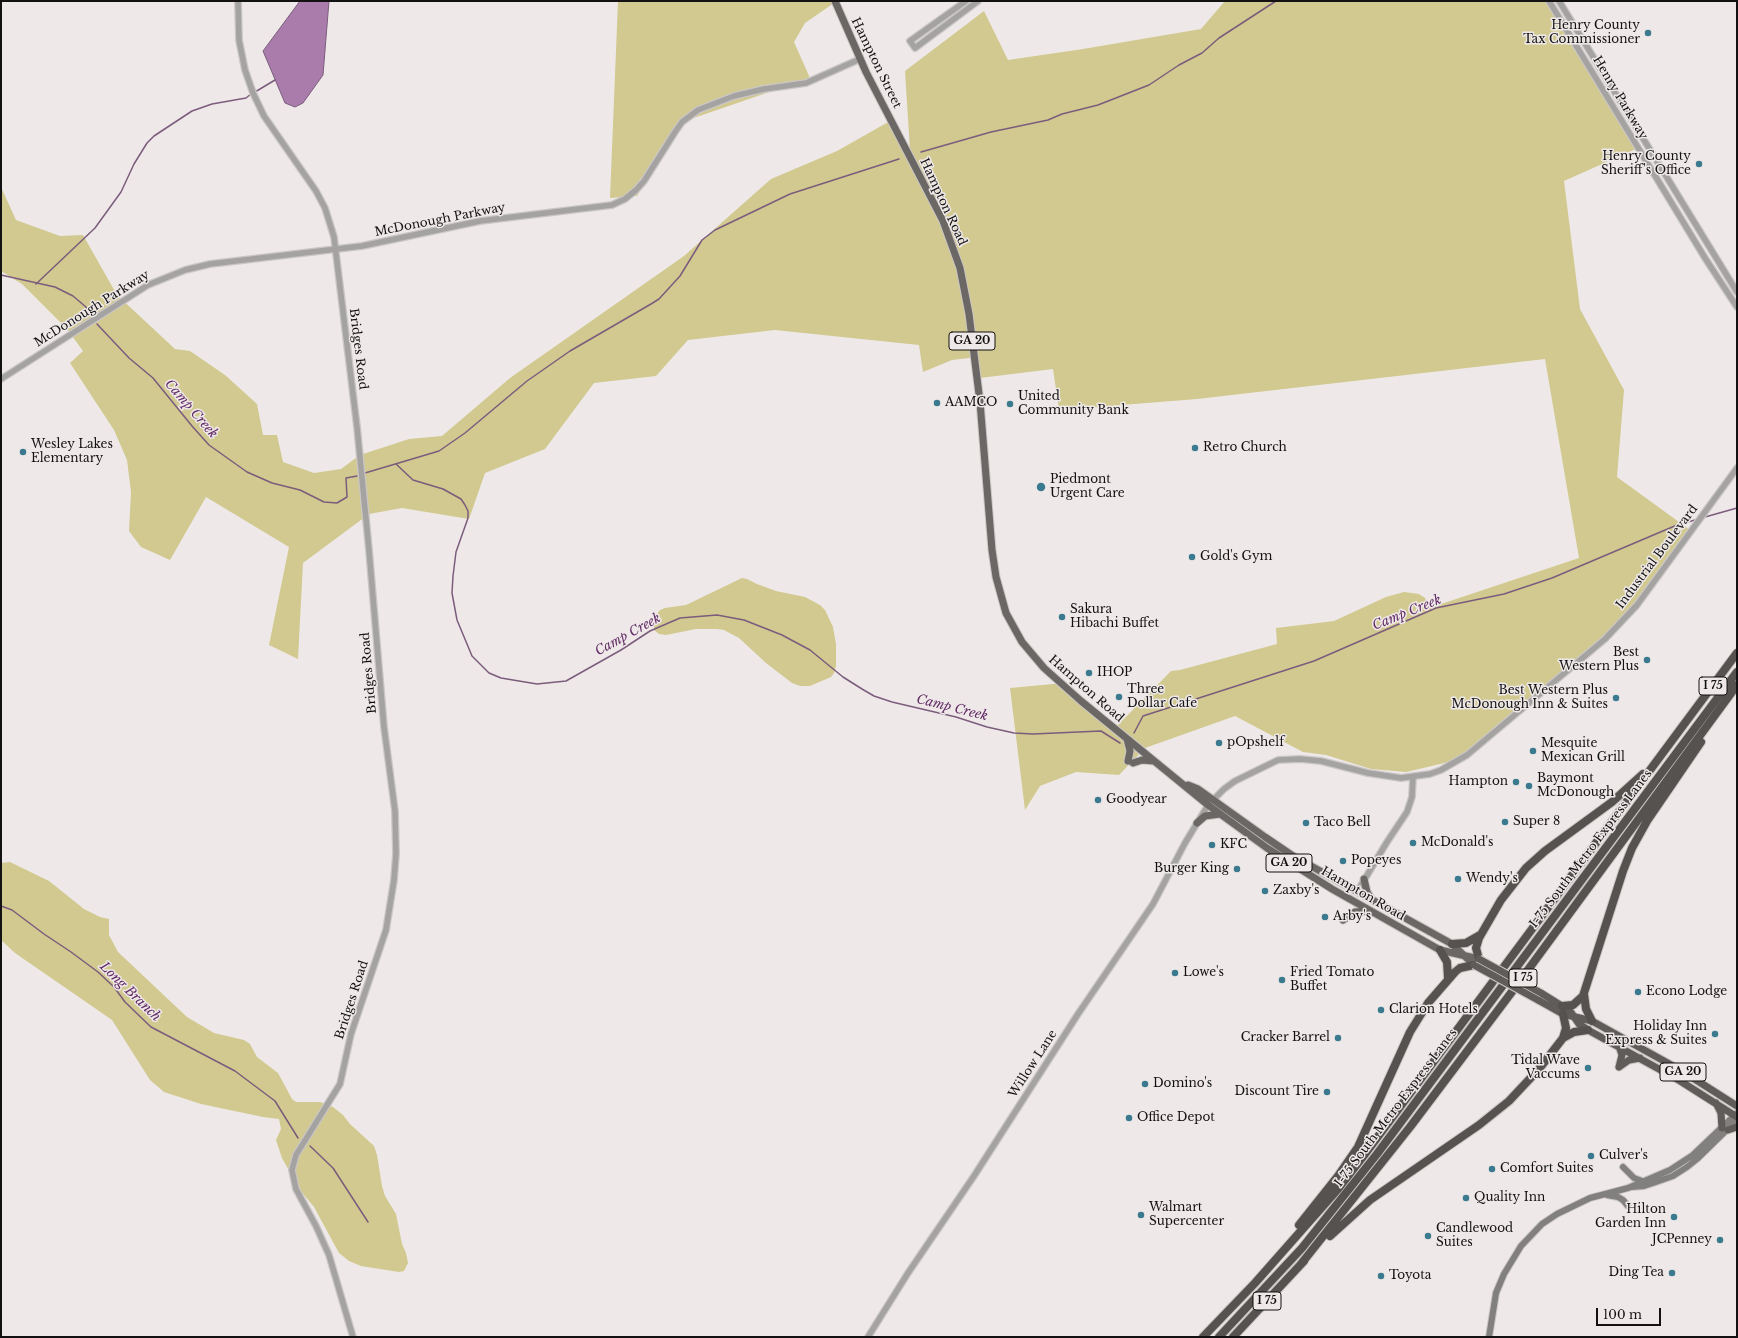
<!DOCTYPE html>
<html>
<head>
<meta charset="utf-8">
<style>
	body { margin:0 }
	#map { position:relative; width:1738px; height:1338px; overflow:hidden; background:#eee9e8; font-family:"Libre Baskerville",serif }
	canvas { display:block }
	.frame { position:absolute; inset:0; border:2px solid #131111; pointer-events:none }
	.scale { position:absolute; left:1596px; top:1308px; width:65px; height:18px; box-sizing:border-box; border:2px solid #131111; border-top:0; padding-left:5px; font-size:12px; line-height:14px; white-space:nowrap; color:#131111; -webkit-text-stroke:3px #eee9e8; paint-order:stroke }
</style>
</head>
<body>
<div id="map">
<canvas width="1738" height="1338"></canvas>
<div class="frame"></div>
<div class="scale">100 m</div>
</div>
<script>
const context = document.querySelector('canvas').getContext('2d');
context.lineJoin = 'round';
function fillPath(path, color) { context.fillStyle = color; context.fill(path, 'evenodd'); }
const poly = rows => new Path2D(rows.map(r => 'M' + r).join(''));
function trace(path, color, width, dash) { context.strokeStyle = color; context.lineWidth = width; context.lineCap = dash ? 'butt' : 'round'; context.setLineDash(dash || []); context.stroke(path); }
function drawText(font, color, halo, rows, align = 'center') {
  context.font = font + ' "Libre Baskerville",serif'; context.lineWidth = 3; context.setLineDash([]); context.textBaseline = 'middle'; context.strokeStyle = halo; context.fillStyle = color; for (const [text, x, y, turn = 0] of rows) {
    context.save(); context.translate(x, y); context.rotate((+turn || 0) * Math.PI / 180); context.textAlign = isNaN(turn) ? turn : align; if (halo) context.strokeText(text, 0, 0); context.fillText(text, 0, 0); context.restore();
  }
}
fillPath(poly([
	[618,1,833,1,834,3,805,23,794,42,810,78,682,122,637,196,610,198],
	[1225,1,1550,1,1638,148,1564,181,1580,309,1624,390,1617,477,1690,530,1636,605,1587,651,1487,740,1453,761,1406,772,1371,769,1326,755,1303,752,1235,716,1145,748,1119,775,1076,772,1040,786,1025,810,1010,688,1064,683,1117,726,1171,671,1180,670,1277,644,1276,628,1334,621,1386,597,1404,592,1419,594,1425,598,1429,608,1579,558,1545,359,1197,399,1059,410,1053,369,980,378,977,357,952,360,923,372,919,345,775,330,688,340,656,376,594,383,545,449,485,473,469,519,402,508,369,514,303,563,298,659,269,645,289,547,206,497,170,560,141,547,129,531,131,492,127,460,114,430,70,363,83,351,67,329,22,284,1,271,1,187,16,220,60,236,83,235,117,295,175,349,190,351,225,375,257,404,263,435,277,435,283,462,314,473,341,469,360,455,409,439,442,436,510,378,684,256,771,179,837,151,890,121,910,151,905,71,984,11,1008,60,1083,49,1201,29],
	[742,578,747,579,757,584,776,591,805,597,820,605,825,610,833,627,836,644,836,666,834,673,831,677,810,686,800,686,792,683,766,663,739,638,724,630,717,629,696,629,666,635,659,634,654,630,654,621,656,615,660,610,665,608,686,605],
	[10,862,49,881,84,909,100,917,109,919,109,935,118,952,187,1017,214,1033,244,1040,250,1044,257,1057,278,1073,292,1099,296,1102,320,1102,333,1107,343,1115,350,1124,374,1146,377,1155,382,1186,385,1196,396,1214,402,1244,406,1253,408,1263,404,1271,399,1272,361,1266,349,1261,339,1253,314,1207,300,1190,282,1158,276,1140,281,1129,279,1119,263,1117,201,1104,164,1092,150,1080,112,1020,15,953,1,940,1,863]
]), '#d1c98f');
const water = poly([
	[300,1,329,1,323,75,303,103,295,107,285,103,263,51,300,1]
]);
fillPath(water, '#a97cab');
trace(water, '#7c5c7d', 1);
trace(poly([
	[255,92,275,80],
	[921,152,991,132,1048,120,1062,114,1098,105,1149,85,1179,65,1202,53,1219,38,1276,1],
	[1,275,55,287,73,296,86,307,91,315],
	[36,284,95,228,121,192,134,164,147,143,154,136,192,111,212,104,246,98,251,94],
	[97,324,129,358,153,378,192,426,209,445,247,472,272,483,300,490,324,502,337,503,347,497,346,478,357,476],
	[396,464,413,480,443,489,461,499,465,505,468,511,468,518,456,552,453,576,452,593,457,620,472,656,489,673,501,678,537,684,566,681,621,650,650,631,680,618,717,615,744,620,782,635,810,650,843,677,862,689,874,696,892,702,956,717,987,727,1014,733,1033,734,1101,731,1120,743],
	[365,473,439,451,465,433,527,381,570,351,651,304,659,299,680,276,702,240,715,230,790,194,899,159],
	[1705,517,1737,508],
	[1134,733,1143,716,1314,661,1436,608,1504,594,1552,578,1677,525,1695,520],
	[1,906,12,910,44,934,71,952,98,972,114,987,125,1002,151,1027,235,1071,275,1101,298,1138],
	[310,1146,333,1168,368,1222]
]), '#7c5c7d', 1.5);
const tertiary = poly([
	[238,1,239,40,245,70,253,93,264,116,316,191,325,208,334,237,357,427,369,550,384,727,395,811,396,854,394,880,386,930,351,1034,340,1084,296,1155,292,1170,296,1189,316,1226,329,1255,353,1337],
	[966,1,910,41,915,48,978,1],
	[1549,1,1705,258,1737,307],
	[1559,1,1737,292],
	[1,379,148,285,185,270,210,264,362,246,480,221,612,205,625,199,636,190,644,181,675,132,682,122,698,110,734,96,764,89,806,83,860,59],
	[1213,800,1224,789,1235,781,1278,760,1300,759,1321,761,1368,773,1401,778,1430,774,1441,770,1467,755,1605,639,1637,605,1737,468],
	[1357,892,1387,842,1407,812,1412,797,1413,777],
	[868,1337,908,1273,974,1176,1078,1014,1153,904,1185,843,1210,802]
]);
const secondary = poly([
	[1623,1167,1634,1178,1642,1181],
	[1631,1187,1644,1186,1656,1182,1673,1176,1687,1167,1697,1159,1737,1120],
	[1607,1195,1618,1197,1623,1200,1628,1206],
	[1489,1337,1496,1293,1504,1274,1521,1246,1542,1224,1557,1214,1590,1198,1628,1188,1670,1170,1693,1155,1737,1113]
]);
const primary = poly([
	[835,1,866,72,943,221,960,268,969,314,980,402,992,550,996,577,1006,613,1022,642,1044,668,1081,701,1208,805,1267,848,1332,889,1440,950,1479,959],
	[1127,739,1130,751,1128,761],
	[1133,763,1142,760,1154,761],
	[1188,785,1198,789,1265,837,1293,856,1452,944,1474,965],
	[1197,823,1205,816,1220,814],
	[1364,879,1367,892,1372,900],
	[1343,920,1355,912,1369,911]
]);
const trunk = poly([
	[1541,993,1570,1011,1579,1024,1588,1030,1677,1079,1737,1117],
	[1538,1000,1563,1014,1592,1021,1682,1071,1737,1106],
	[1619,1046,1622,1055,1619,1067],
	[1619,1067,1629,1060,1640,1058],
	[1716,1103,1721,1113,1722,1128],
	[1728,1130,1737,1127]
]);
const motorway = poly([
	[1452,944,1466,943,1480,935],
	[1440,950,1447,962,1448,978],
	[1479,959,1476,948,1479,938,1501,900,1526,868,1545,851,1612,802,1643,774],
	[1584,994,1586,1009,1592,1021],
	[1562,1006,1573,1005,1583,996,1623,871,1632,848,1647,821,1701,742],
	[1563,1038,1574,1032,1588,1030],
	[1299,1225,1338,1176,1358,1147,1410,1032,1428,1003,1455,972,1460,968,1474,965],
	[1330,1236,1370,1200,1479,1125,1509,1101,1539,1069,1563,1038,1566,1028,1563,1014],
	[1301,1264,1410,1127,1511,993,1737,685],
	[1203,1337,1255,1283,1338,1189,1365,1154,1737,653],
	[1219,1337,1302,1248,1377,1154,1737,672],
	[1233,1337,1304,1261]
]);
trace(tertiary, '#cbc6c6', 8);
trace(secondary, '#cbc6c6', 8);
trace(primary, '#cbc6c6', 9);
trace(trunk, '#cbc6c6', 9);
trace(motorway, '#cbc6c6', 10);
trace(tertiary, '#a4a3a1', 5.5);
trace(secondary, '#82807e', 6);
trace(primary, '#6a6765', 7);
trace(trunk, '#605c5a', 7);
trace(motorway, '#555250', 8);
const trunkBridge = poly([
	[1479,959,1541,993],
	[1474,965,1538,1000]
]);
trace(trunkBridge, '#cbc6c6', 9, []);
trace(trunkBridge, '#605c5a', 7);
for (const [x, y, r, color] of [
	[1648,33,4,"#3a798e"],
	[1699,164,4,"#3a798e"],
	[937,403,4,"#3a798e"],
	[1010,404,4,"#3a798e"],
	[1195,448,4,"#3a798e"],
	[23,452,4,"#3a798e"],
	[1041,487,5,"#3a798e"],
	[1192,557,4,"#3a798e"],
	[1062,617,4,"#3a798e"],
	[1647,660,4,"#3a798e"],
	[1089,673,4,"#3a798e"],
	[1119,697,4,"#3a798e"],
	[1616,698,4,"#3a798e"],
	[1219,743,4,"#3a798e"],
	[1533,751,4,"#3a798e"],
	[1516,782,4,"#3a798e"],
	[1529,786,4,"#3a798e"],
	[1098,800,4,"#3a798e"],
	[1505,822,4,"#3a798e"],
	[1306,823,4,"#3a798e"],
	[1413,843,4,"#3a798e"],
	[1212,845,4,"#3a798e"],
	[1343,861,4,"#3a798e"],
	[1237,869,4,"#3a798e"],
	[1458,879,4,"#3a798e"],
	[1265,891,4,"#3a798e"],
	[1325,917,4,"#3a798e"],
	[1175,973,4,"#3a798e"],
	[1282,980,4,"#3a798e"],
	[1638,992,4,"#3a798e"],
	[1381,1010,4,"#3a798e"],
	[1715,1034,4,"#3a798e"],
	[1338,1038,4,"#3a798e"],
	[1588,1068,4,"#3a798e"],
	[1145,1084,4,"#3a798e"],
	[1327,1092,4,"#3a798e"],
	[1129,1118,4,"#3a798e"],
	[1591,1156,4,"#3a798e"],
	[1492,1169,4,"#3a798e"],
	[1466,1198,4,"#3a798e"],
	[1141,1215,4,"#3a798e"],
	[1674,1217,4,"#3a798e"],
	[1428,1236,4,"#3a798e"],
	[1720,1240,4,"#3a798e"],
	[1672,1273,4,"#3a798e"],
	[1381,1276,4,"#3a798e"]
]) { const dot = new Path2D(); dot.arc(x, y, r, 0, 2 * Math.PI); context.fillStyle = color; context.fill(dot); trace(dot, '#eee9e8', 1.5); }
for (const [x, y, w] of [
	[972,341,46],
	[1713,686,28],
	[1289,863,46],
	[1523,978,28],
	[1683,1072,46],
	[1267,1301,28]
]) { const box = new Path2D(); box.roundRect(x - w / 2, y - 9, w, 18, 3); context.fillStyle = '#eee9e8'; context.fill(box); trace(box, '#131111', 1); }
drawText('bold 11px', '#131111', null, [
	["GA 20",972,341],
	["I 75",1713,686],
	["GA 20",1289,863],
	["I 75",1523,978],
	["GA 20",1683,1072],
	["I 75",1267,1301]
]);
drawText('12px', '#131111', '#eee9e8', [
	["Henry County",1640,26,"right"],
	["Tax Commissioner",1640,40,"right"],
	["Henry County",1691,157,"right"],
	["Sheriff's Office",1691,171,"right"],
	["United",1018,397],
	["Community Bank",1018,411],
	["AAMCO",945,403],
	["Wesley Lakes",31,445],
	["Elementary",31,459],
	["Retro Church",1203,448],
	["Piedmont",1050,480],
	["Urgent Care",1050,494],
	["Gold's Gym",1200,557],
	["Sakura",1070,610],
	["Hibachi Buffet",1070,624],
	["Best",1639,653,"right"],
	["Western Plus",1639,667,"right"],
	["IHOP",1097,673],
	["Three",1127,690],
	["Dollar Cafe",1127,704],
	["Best Western Plus",1608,691,"right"],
	["McDonough Inn & Suites",1608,705,"right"],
	["pOpshelf",1227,743],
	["Mesquite",1541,744],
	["Mexican Grill",1541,758],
	["Baymont",1537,779],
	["McDonough",1537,793],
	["Hampton",1508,782,"right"],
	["Goodyear",1106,800],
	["Super 8",1513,822],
	["Taco Bell",1314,823],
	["McDonald's",1421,843],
	["KFC",1220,845],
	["Popeyes",1351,861],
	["Burger King",1229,869,"right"],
	["Wendy's",1466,879],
	["Zaxby's",1273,891],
	["Arby's",1333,917],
	["Lowe's",1183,973],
	["Fried Tomato",1290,973],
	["Buffet",1290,987],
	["Econo Lodge",1646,992],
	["Clarion Hotels",1389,1010],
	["Holiday Inn",1707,1027,"right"],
	["Express & Suites",1707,1041,"right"],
	["Cracker Barrel",1330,1038,"right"],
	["Tidal Wave",1580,1061,"right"],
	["Vaccums",1580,1075,"right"],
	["Domino's",1153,1084],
	["Discount Tire",1319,1092,"right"],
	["Office Depot",1137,1118],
	["Culver's",1599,1156],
	["Comfort Suites",1500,1169],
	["Quality Inn",1474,1198],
	["Walmart",1149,1208],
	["Supercenter",1149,1222],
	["Hilton",1666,1210,"right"],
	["Garden Inn",1666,1224,"right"],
	["Candlewood",1436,1229],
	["Suites",1436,1243],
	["JCPenney",1712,1240,"right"],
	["Ding Tea",1664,1273,"right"],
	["Toyota",1389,1276]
], 'left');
drawText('12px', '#131111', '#eee9e8', [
	["Hampton Street",876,63,64],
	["Henry Parkway",1620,98,59],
	["Hampton Road",943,202,65],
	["McDonough Parkway",440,220,-11],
	["McDonough Parkway",92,309,-32],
	["Bridges Road",358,349,83],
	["Industrial Boulevard",1657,557,-53],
	["Bridges Road",369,673,-95],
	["Hampton Road",1086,689,41],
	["I-75 South Metro Express Lanes",1591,849,-53],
	["Hampton Road",1363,894,30],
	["Bridges Road",352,1000,-72],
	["Willow Lane",1033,1064,-57],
	["I-75 South Metro Express Lanes",1396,1108,-53]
]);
drawText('italic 13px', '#622a66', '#eee9e8', [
	["Camp Creek",191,409,49],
	["Camp Creek",1407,613,-22],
	["Camp Creek",628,635,-29],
	["Camp Creek",952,708,14],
	["Long Branch",130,992,44]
]);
</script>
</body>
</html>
